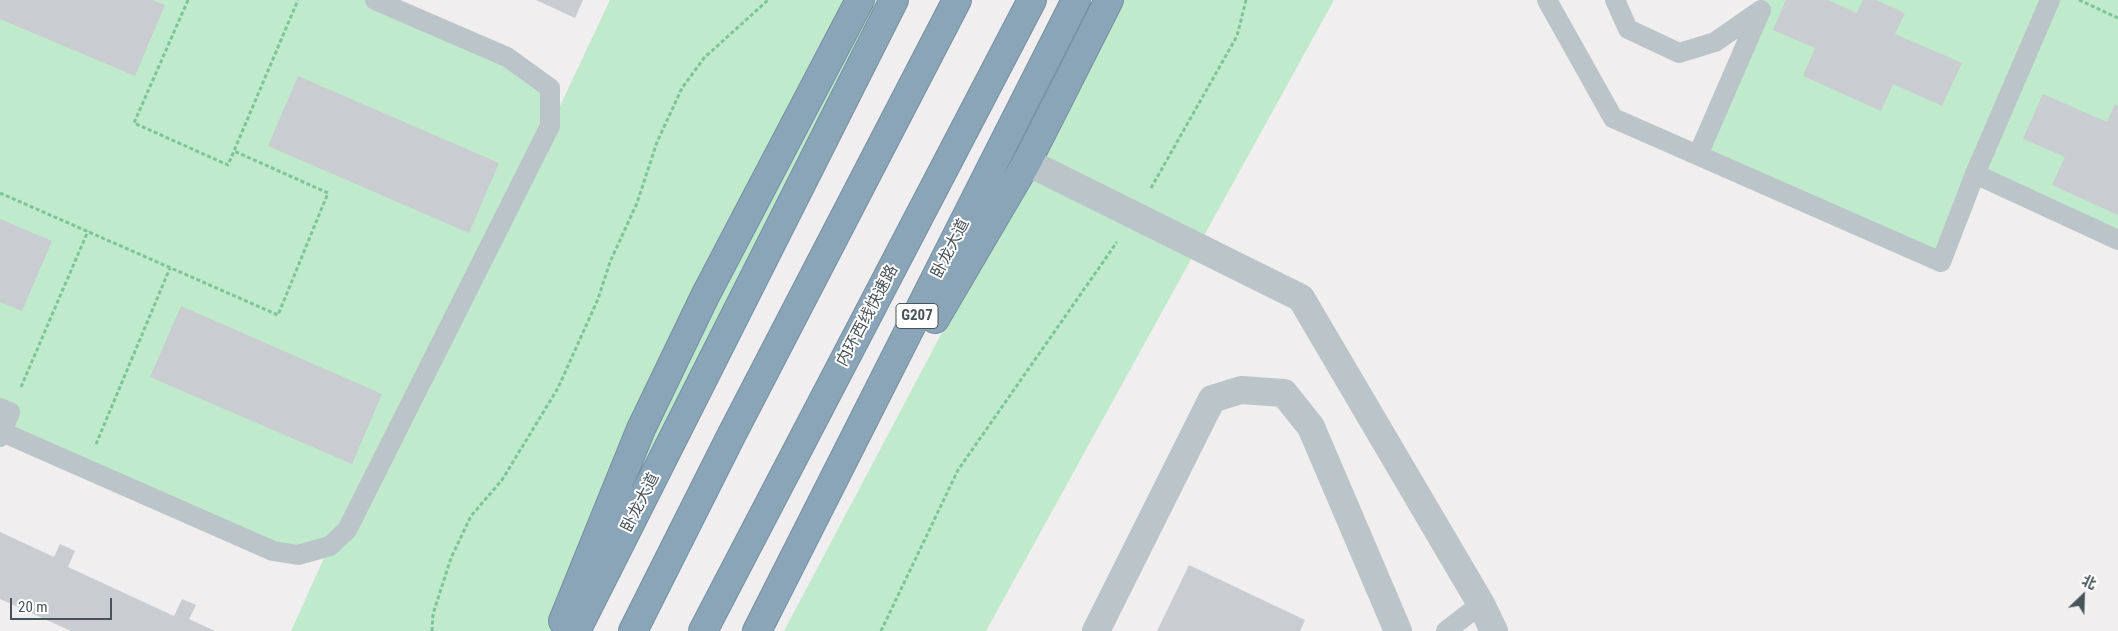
<!DOCTYPE html>
<html>
<head>
<meta charset="utf-8">
<style>
	body { margin:0 }
	#map { position:relative; width:2118px; height:631px; overflow:hidden; background:#f0eeee; font-family:"Roboto Condensed","Noto Sans SC",sans-serif }
	canvas { display:block }
	.north { position:absolute; left:2058px; top:571px; width:50px; height:50px; -webkit-text-stroke:4px #fff; paint-order:stroke; rotate:24deg; font-size:14px; font-weight:700; line-height:20px; text-align:center; color:#485359 }
	.north::after { content:''; display:block; margin:auto; width:18px; height:22px; background:#485359; clip-path:polygon(50% 0,100% 100%,50% 72%,0 100%) }
	.scale { position:absolute; left:10px; top:598px; width:102px; height:22px; box-sizing:border-box; border:2px solid #485359; border-top:0; padding-left:6px; font-size:15px; line-height:18px; white-space:nowrap; color:#485359; -webkit-text-stroke:4px #fff; paint-order:stroke }
</style>
</head>
<body>
<div id="map">
<canvas width="2118" height="631"></canvas>
<div class="north">北</div>
<div class="scale">20 m</div>
</div>
<script>
const context = document.querySelector('canvas').getContext('2d');
context.lineJoin = 'round';
function fillPath(path, color) { context.fillStyle = color; context.fill(path, 'evenodd'); }
const poly = rows => new Path2D(rows.map(r => 'M' + r).join(''));
function trace(path, color, width, dash) { context.strokeStyle = color; context.lineWidth = width; context.lineCap = dash ? 'butt' : 'round'; context.setLineDash(dash || []); context.stroke(path); }
function drawText(font, color, halo, rows, align = 'center') {
  context.font = font + ' "Roboto Condensed","Noto Sans SC",sans-serif'; context.lineWidth = 4; context.setLineDash([]); context.textBaseline = 'middle'; context.strokeStyle = halo; context.fillStyle = color; for (const [text, x, y, turn = 0] of rows) {
    context.save(); context.translate(x, y); context.rotate((+turn || 0) * Math.PI / 180); context.textAlign = isNaN(turn) ? turn : align; if (halo) context.strokeText(text, 0, 0); context.fillText(text, 0, 0); context.restore();
  }
}
fillPath(poly([
	[0,0,375,0,550,88,551,125,610,0,894,0,576,631,291,631,329,547,298,555,2,432,0,408],
	[1118,0,1334,0,986,631,784,631],
	[1765,0,2118,0,2118,240,1975,174,1941,262,1698,155]
]), '#c0eacc');
fillPath(poly([
	[0,0,152,0,165,5,135,76,0,19],
	[536,0,583,0,575,18],
	[1786,0,1828,0,1857,13,1863,0,1876,0,1905,13,1895,34,1962,63,1942,106,1893,84,1881,111,1803,76,1815,48,1773,30],
	[298,76,499,163,469,233,268,146],
	[2043,94,2107,122,2115,104,2118,106,2118,215,2052,185,2065,157,2023,139],
	[0,219,52,241,22,311,0,302],
	[181,306,382,394,352,464,150,377],
	[0,532,54,557,60,544,75,551,68,567,174,616,182,599,196,605,189,619,215,631,71,631,0,599],
	[1189,565,1305,620,1300,631,1157,631]
]), '#c9ccd0');
const highway = poly([
	[935,319,1027,162,1109,0],
	[563,621,641,429,705,296,860,0],
	[576,631,894,0],
	[633,631,731,436,957,0],
	[703,631,1032,0],
	[757,631,1076,0]
]);
trace(highway, '#7590a4', 30);
trace(poly([
	[188,0,134,123,228,165,298,0],
	[2079,0,2118,18],
	[1151,188,1237,36,1246,0],
	[0,193,278,315,328,193,234,151],
	[21,387,88,231],
	[96,444,170,268],
	[432,631,433,614,451,558,471,516,502,480,558,388,598,299,610,262,637,203,657,142,682,88,704,58,768,0],
	[881,631,958,470,1117,242]
]), '#7bc599', 3, [4, 2.5]);
trace(poly([
	[1547,0,1613,118,1941,262,1975,174,2118,240],
	[1615,0,1628,29,1679,53,1715,42,1761,10],
	[1698,155,1761,10],
	[1975,174,2050,0],
	[0,408,10,412,2,432],
	[0,437,2,432,273,551,298,555,330,546,347,530,550,126,550,88,507,57,375,0],
	[1446,631,1481,604]
]), '#bac4c9', 20);
trace(poly([
	[1027,162,1301,298,1481,604,1494,631],
	[1096,631,1212,399,1241,390,1284,393,1311,427,1398,631]
]), '#bac4c9', 28);
trace(highway, '#8aa5b8', 28);
for (const [x, y, w] of [
	[917,316,42]
]) { const box = new Path2D(); box.roundRect(x - w / 2, y - 12.5, w, 25, 4); context.fillStyle = '#fff'; context.fill(box); trace(box, '#485359', 1); }
drawText('bold 15px', '#485359', null, [
	["G207",917,316]
]);
drawText('16px', '#485359', '#fff', [
	["卧龙大道",951,249,-63],
	["内环西线快速路",868,316,-62],
	["卧龙大道",641,503,-63]
]);
</script>
</body>
</html>
